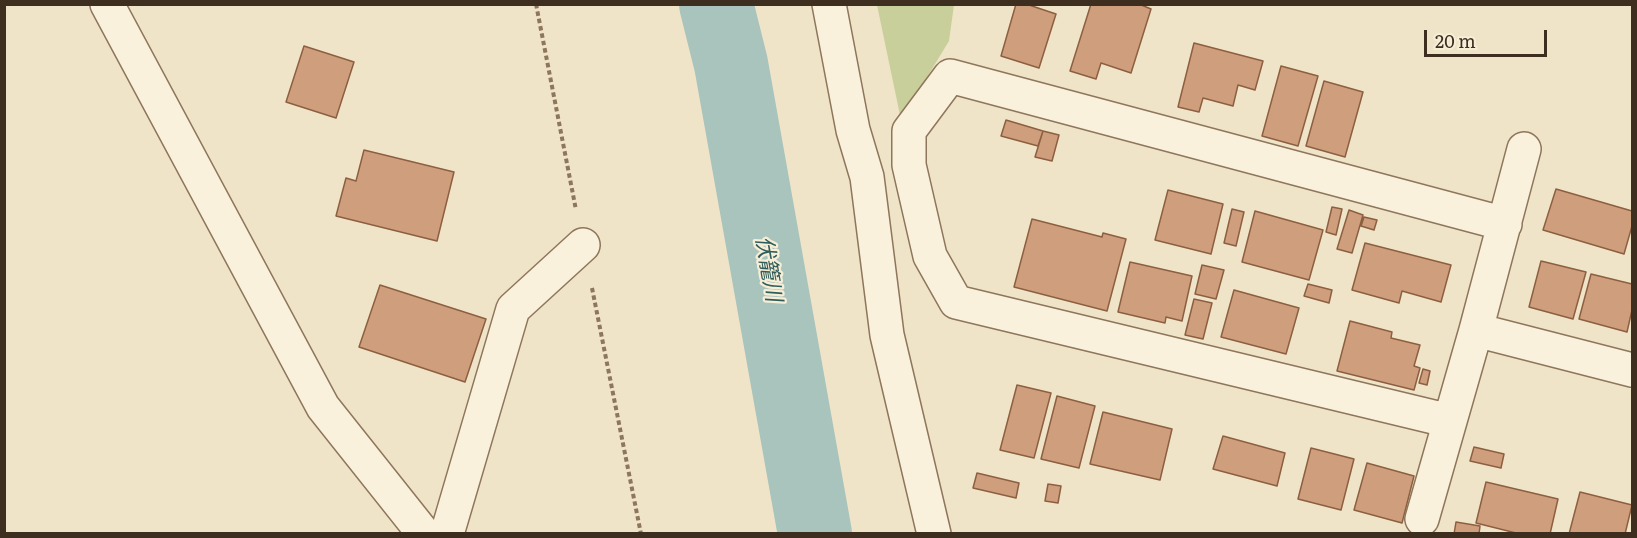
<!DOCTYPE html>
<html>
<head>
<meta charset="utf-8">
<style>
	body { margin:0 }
	#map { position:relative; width:1637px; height:538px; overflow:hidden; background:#f0e4c8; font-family:Literata,serif }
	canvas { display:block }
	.frame { position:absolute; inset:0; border:6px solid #3d2e20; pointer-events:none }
	.scale { position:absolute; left:1424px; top:30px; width:123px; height:27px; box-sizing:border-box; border:3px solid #3d2e20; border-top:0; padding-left:8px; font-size:18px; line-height:21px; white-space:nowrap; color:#3d2e20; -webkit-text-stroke:4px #f7eed8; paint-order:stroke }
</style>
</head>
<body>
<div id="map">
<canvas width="1637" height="538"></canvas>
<div class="frame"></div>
<div class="scale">20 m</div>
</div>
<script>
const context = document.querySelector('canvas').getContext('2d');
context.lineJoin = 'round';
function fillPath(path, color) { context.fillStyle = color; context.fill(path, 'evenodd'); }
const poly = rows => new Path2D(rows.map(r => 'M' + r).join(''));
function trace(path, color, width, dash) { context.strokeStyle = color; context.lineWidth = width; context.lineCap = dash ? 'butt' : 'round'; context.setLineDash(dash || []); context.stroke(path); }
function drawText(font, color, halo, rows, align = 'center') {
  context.font = font + ' Literata,"Noto Sans JP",serif'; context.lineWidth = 4.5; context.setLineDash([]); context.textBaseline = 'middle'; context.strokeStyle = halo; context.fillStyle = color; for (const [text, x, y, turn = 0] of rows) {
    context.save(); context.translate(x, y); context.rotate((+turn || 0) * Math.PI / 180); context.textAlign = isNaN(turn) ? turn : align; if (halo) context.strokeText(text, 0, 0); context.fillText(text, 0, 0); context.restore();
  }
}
fillPath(poly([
	[877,5,954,5,949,41,901,120]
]), '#c9cf9b');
trace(poly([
	[716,4,731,64,815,534]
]), '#a9c4bc', 74);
const building = poly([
	[1016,4,1026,4,1056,14,1039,68,1001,56,1016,4],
	[1091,4,1139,4,1151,9,1131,73,1101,63,1096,79,1070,71,1091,4],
	[1194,43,1263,61,1255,90,1238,85,1233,106,1203,98,1199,112,1178,107,1194,43],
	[304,46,354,62,336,118,286,102,304,46],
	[1281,66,1318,76,1298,146,1262,136,1281,66],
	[1324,81,1363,92,1345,157,1306,146,1324,81],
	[1006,120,1043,131,1038,146,1001,136,1006,120],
	[1043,131,1059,135,1052,161,1035,157,1043,131],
	[364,150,454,172,437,241,336,216,346,178,356,181,364,150],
	[1556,189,1632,211,1632,226,1624,254,1543,230,1556,189],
	[1168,190,1223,204,1211,254,1155,240,1168,190],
	[1332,207,1342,209,1336,235,1326,232,1332,207],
	[1232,209,1244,212,1236,246,1224,243,1232,209],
	[1349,210,1363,215,1352,253,1337,249,1349,210],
	[1255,211,1323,230,1309,280,1242,262,1255,211],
	[1364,217,1377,220,1374,230,1361,226,1364,217],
	[1032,219,1102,237,1103,233,1126,239,1107,311,1014,287,1032,219],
	[1365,243,1451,265,1441,302,1402,291,1399,303,1352,290,1365,243],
	[1541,261,1586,272,1573,319,1529,307,1541,261],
	[1130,262,1192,276,1182,321,1166,317,1165,323,1118,312,1130,262],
	[1202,265,1224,270,1216,299,1195,294,1202,265],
	[1591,274,1632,284,1632,310,1627,332,1579,319,1591,274],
	[1308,284,1332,290,1329,303,1304,296,1308,284],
	[380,285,486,319,465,382,359,347,380,285],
	[1234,290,1299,308,1286,354,1221,337,1234,290],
	[1194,299,1212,303,1203,339,1185,335,1194,299],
	[1350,321,1392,332,1391,338,1420,345,1414,366,1420,368,1414,390,1337,371,1350,321],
	[1423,369,1430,371,1427,385,1419,383,1423,369],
	[1017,385,1051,393,1034,458,1000,450,1017,385],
	[1057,396,1095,406,1079,468,1041,459,1057,396],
	[1103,412,1172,429,1160,480,1090,464,1103,412],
	[1223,436,1285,453,1277,486,1213,469,1223,436],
	[1474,447,1504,454,1501,468,1470,461,1474,447],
	[1311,448,1354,459,1341,510,1298,499,1311,448],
	[1367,463,1414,476,1402,523,1354,510,1367,463],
	[977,473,1019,483,1016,498,973,488,977,473],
	[1486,482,1558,499,1550,534,1520,534,1476,523,1486,482],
	[1048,484,1061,486,1058,503,1045,501,1048,484],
	[1580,492,1632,505,1625,534,1569,534,1580,492],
	[1456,522,1480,526,1479,534,1454,534,1456,522]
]);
fillPath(building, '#cf9f7d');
trace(building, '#8d5f41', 1.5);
const minor = poly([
	[107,4,323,407,424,534],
	[829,4,853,130,867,177,887,335,934,534],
	[1476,330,1632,370],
	[1450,421,956,302,930,256,909,165,909,131,950,76,1505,224],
	[1422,519,1476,330,1524,149],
	[447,534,513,309,583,245]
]);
trace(minor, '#8d765c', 36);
trace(poly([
	[536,4,576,210],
	[592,288,641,534]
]), '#8d765c', 4, [4.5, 3]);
trace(minor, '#faf1dc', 33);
drawText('italic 22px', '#2f5d5a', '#f7eed8', [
	["伏籠川",768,269,80]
]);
</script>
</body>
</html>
